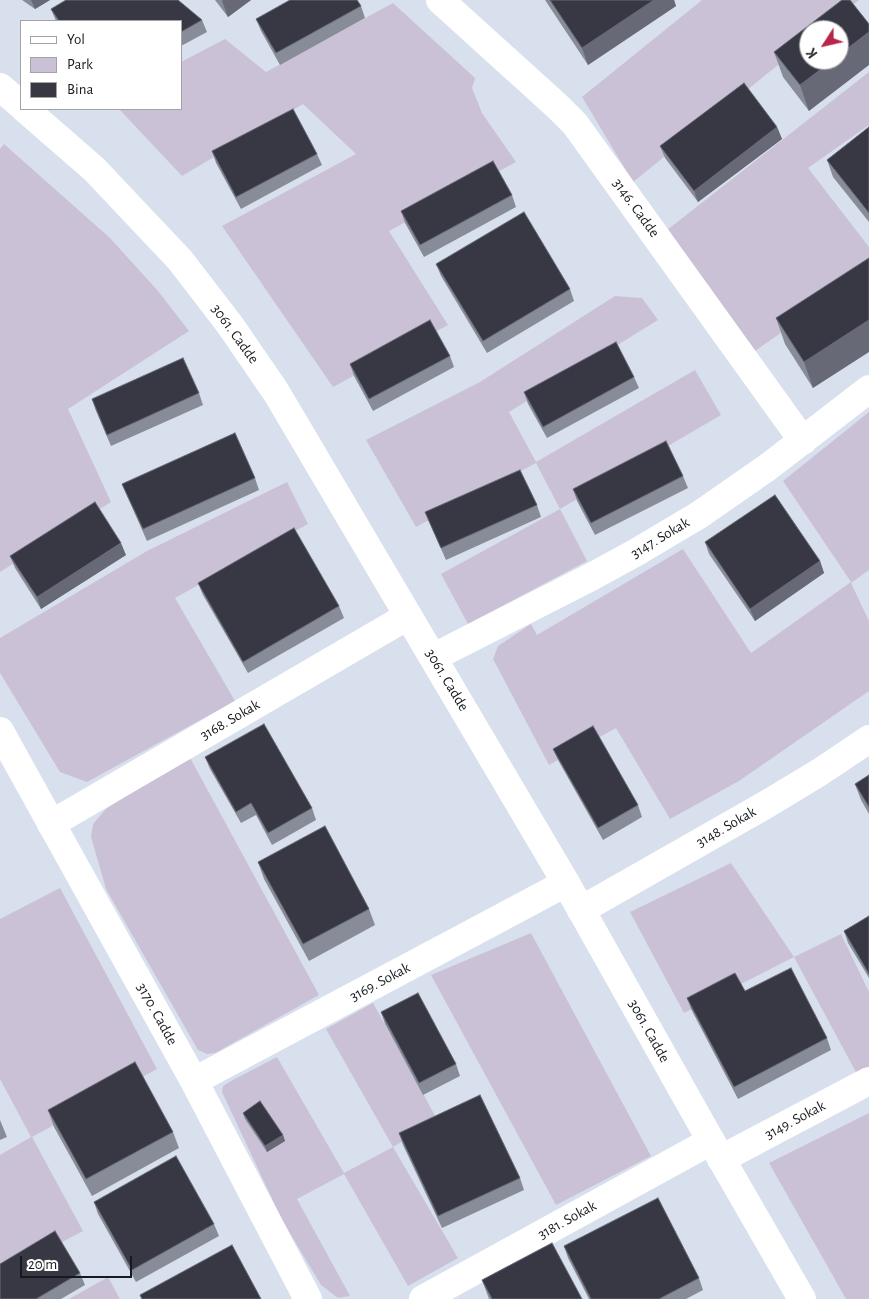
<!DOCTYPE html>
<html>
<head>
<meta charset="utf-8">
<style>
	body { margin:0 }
	#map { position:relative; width:869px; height:1299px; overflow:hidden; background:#d8e0ed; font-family:"Alegreya Sans",sans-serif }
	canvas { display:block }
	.legend { position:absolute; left:20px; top:20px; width:162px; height:90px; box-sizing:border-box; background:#fff; border:1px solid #a2a3a5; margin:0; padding:6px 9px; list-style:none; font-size:15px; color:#16191d }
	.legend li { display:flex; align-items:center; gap:10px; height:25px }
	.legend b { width:25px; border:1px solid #a2a3a5 }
	.north { position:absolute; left:799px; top:20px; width:50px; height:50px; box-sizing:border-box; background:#fff; border:1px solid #a2a3a5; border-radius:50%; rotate:235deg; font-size:14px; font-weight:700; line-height:20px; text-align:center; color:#16191d }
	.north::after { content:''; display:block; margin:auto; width:18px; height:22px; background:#b7264a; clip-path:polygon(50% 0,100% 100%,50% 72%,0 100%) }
	.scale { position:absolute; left:20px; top:1256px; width:112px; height:22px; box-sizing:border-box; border:2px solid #16191d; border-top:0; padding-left:6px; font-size:15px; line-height:18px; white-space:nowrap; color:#16191d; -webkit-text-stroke:4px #fff; paint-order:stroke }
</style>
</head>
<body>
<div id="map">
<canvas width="869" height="1299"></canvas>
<ul class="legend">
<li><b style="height:6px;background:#fff"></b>Yol</li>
<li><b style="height:14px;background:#cac1d7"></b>Park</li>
<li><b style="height:14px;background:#373843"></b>Bina</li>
</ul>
<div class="north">K</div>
<div class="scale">20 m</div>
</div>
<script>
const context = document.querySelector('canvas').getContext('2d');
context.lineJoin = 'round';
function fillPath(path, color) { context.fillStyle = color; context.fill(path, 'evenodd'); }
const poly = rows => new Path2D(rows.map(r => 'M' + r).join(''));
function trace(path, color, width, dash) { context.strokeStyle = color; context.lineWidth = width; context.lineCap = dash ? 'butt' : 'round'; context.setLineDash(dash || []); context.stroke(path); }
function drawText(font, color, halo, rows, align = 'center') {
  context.font = font + ' "Alegreya Sans",sans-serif'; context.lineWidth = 5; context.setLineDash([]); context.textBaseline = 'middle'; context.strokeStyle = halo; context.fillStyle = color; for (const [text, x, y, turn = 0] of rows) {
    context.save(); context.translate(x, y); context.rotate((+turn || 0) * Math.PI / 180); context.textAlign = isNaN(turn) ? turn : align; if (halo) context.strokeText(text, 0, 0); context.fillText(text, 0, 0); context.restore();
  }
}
fillPath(poly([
	[702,0,859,0,822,30,809,30,809,40,633,182,582,97],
	[393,3,475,78,472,88,482,113,516,162,389,231,448,325,333,387,222,226,356,154,303,104,182,176,119,109,181,109,181,62,225,39,266,72],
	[869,72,869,125,808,168,869,247,869,271,755,351,667,230],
	[4,144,110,238,158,291,189,331,68,409,111,502,0,572,0,149],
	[615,296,642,298,658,320,509,412,536,462,695,370,721,415,560,509,587,561,468,624,441,574,560,509,536,463,416,527,366,440,480,382],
	[869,412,869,570,851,583,869,621,869,691,739,781,670,819,616,728,549,765,493,659,498,646,531,624,537,635,683,549,751,653,851,582,783,481],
	[287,482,308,524,175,598,235,701,87,782,60,772,0,673,0,638,147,551],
	[188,754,319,995,215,1053,207,1054,198,1050,106,889,91,837,93,824,106,809],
	[731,863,794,957,841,934,869,992,869,1067,857,1074,794,957,684,1013,630,912],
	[60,888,157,1069,32,1137,83,1231,0,1275,0,1155,31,1137,0,1079,0,919],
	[531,933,651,1156,556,1205,431,975],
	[373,1003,438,1121,393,1147,458,1258,408,1286,344,1174,297,1199,350,1296,338,1298,321,1285,282,1220,222,1092,223,1086,231,1081,277,1057,344,1173,393,1147,326,1029],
	[869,1113,869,1299,846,1299,769,1163],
	[108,1277,120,1299,69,1299]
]), '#cac1d7');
trace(poly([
	[440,0,557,106,575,124,803,441],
	[434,657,591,577,635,553,699,515,768,467,869,389],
	[0,731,194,1081,308,1299],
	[51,824,408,616],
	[581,910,767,804,820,772,869,739],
	[194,1081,566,883],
	[721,1159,869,1081],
	[423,1299,711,1141]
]), '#fff', 28);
trace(poly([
	[0,87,21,105],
	[25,109,94,169,180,260,230,325,276,392,566,883,711,1141,802,1299]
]), '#fff', 28);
fillPath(poly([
	[22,0,50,0,35,9],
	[215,0,251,0,228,17],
	[545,0,674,0,676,6,588,65],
	[842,0,809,111,783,77,774,52],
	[361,6,365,18,280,65,261,31,256,19],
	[51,9,202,20,207,32,181,46,181,21,56,21],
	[777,127,782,139,698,202,665,158,660,146],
	[869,127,869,222,833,177,827,160],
	[212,151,317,154,322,165,241,209,216,163],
	[512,195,516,207,424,257,405,223,401,211],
	[869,258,813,388,785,344,776,318],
	[436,264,570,289,574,301,487,353,441,276],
	[450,356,454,367,373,411,354,376,350,364],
	[634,377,639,388,547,438,528,404,524,392],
	[199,393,203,405,111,446,96,411,92,399],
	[683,476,688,488,595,535,577,501,573,489],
	[255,478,259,490,147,541,127,496,122,484],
	[537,505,541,517,446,560,430,524,425,512],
	[705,542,820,561,824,573,755,621,709,554],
	[126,555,41,609,15,568,10,556],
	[198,583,339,606,344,618,248,673,203,595],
	[553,749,638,805,642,817,603,840,558,760],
	[205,757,312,808,316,820,272,845,256,815,241,823,210,769],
	[869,775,869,814,861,800,855,784],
	[258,862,369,909,375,925,309,961,264,879],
	[869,916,869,978,848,943,844,931],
	[745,991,827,1038,831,1050,738,1099,691,1009,687,998],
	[381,1012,456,1064,460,1076,423,1095,385,1024],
	[48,1110,173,1132,179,1148,92,1196,54,1127],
	[243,1113,283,1135,285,1141,267,1152,245,1119],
	[0,1120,7,1137,0,1140],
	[399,1133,520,1178,524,1190,442,1228,403,1145],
	[94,1202,214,1224,219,1236,136,1282,98,1214],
	[564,1246,699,1278,703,1290,686,1299,589,1299,568,1258],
	[80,1273,85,1285,61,1299,0,1299],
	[482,1280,582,1299,489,1299]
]), '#888c98');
fillPath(poly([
	[31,0,50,0,35,9],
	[223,0,251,0,228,17,222,1],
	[654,0,674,0,676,6,588,65,582,48],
	[869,32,869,65,809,111,800,85,833,60,839,60,839,55],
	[777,127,782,139,698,202,694,191],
	[869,320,869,352,813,388,804,362],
	[121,543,126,555,41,609,37,597],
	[820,561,824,573,755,621,750,609],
	[283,1135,285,1141,267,1152,265,1146]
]), '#676a76');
const building = poly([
	[66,0,178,0,202,20,181,32,181,21,59,21,51,9,66,0],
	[290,0,357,0,361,6,276,53,256,19,290,0],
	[550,0,654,0,582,48,550,0],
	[842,0,850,0,869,24,869,32,839,55,839,30,809,30,809,60,833,60,800,85,774,52,842,0],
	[744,83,777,127,694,191,660,146,744,83],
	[293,109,317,154,236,197,212,151,293,109],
	[869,127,869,213,827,160,869,127],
	[493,161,512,195,420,245,401,211,493,161],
	[524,212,570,289,483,341,436,264,524,212],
	[869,258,869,320,804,362,776,318,869,258],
	[430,320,450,356,369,399,350,364,430,320],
	[616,342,634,377,543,427,524,392,616,342],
	[183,358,199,393,107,435,92,399,183,358],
	[235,433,255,478,143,529,122,484,235,433],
	[666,441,683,476,591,523,573,489,666,441],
	[520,470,537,505,441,548,425,512,520,470],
	[775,495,820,561,750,609,705,542,775,495],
	[95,502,121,543,37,597,10,556,95,502],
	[294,528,339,606,243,662,198,583,294,528],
	[264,724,312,808,268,833,251,803,236,812,205,757,264,724],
	[593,726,638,805,598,828,553,749,593,726],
	[869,775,869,807,855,784,869,775],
	[325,826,369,909,303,944,258,862,325,826],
	[869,916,869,974,844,931,869,916],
	[791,968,827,1038,734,1087,687,998,735,973,745,991,791,968],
	[418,993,456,1064,419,1083,381,1012,418,993],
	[135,1062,173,1132,86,1179,48,1110,135,1062],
	[480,1095,520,1178,438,1216,399,1133,480,1095],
	[260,1101,283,1135,265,1146,243,1113,260,1101],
	[176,1156,214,1224,132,1270,94,1202,176,1156],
	[658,1198,699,1278,659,1299,591,1299,564,1246,658,1198],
	[55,1231,80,1273,36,1299,0,1299,0,1264,55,1231],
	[552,1243,582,1299,492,1299,482,1280,552,1243],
	[232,1245,261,1299,142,1299,140,1295,232,1245]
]);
fillPath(building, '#373843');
trace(building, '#676a76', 1);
drawText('15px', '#16191d', '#fff', [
	["3146. Cadde",636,208,54],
	["3061. Cadde",235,334,54],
	["3147. Sokak",660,538,-31],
	["3061. Cadde",447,680,59],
	["3168. Sokak",230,720,-30],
	["3148. Sokak",726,827,-30],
	["3169. Sokak",380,982,-28],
	["3170. Cadde",157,1014,61],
	["3061. Cadde",649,1031,61],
	["3149. Sokak",795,1120,-28],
	["3181. Sokak",567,1220,-29]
]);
</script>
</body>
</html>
